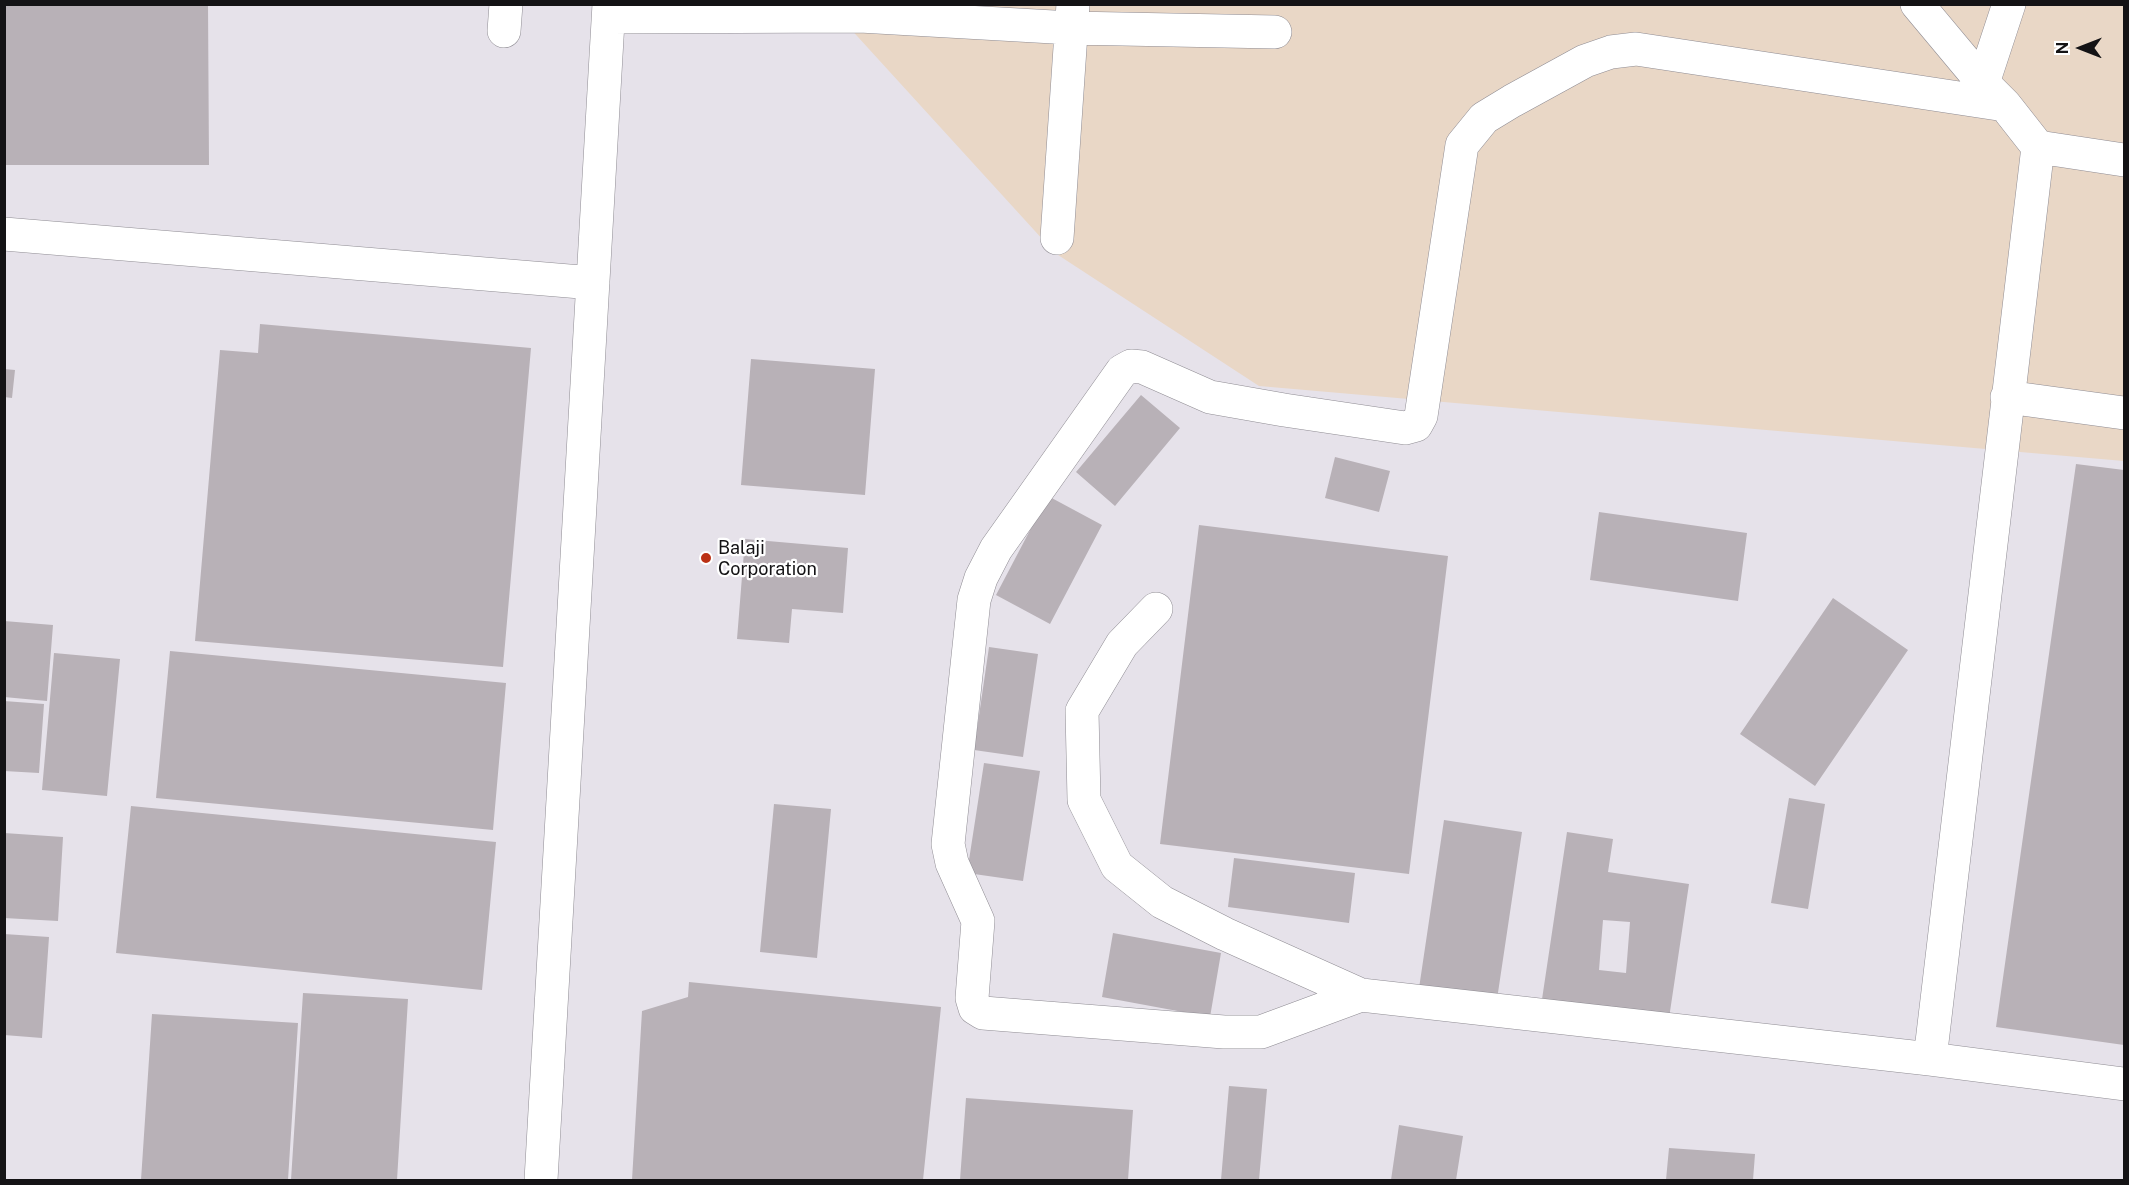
<!DOCTYPE html>
<html>
<head>
<meta charset="utf-8">
<style>
	body { margin:0 }
	#map { position:relative; width:2129px; height:1185px; overflow:hidden; background:#e6e2ea; font-family:"Public Sans",sans-serif }
	canvas { display:block }
	.frame { position:absolute; inset:0; border:6px solid #141315; pointer-events:none }
	.north { position:absolute; left:2051px; top:18px; width:60px; height:60px; -webkit-text-stroke:4px #fff; paint-order:stroke; rotate:270deg; font-size:16px; font-weight:700; line-height:24px; text-align:center; color:#141315 }
	.north::after { content:''; display:block; margin:auto; width:21px; height:27px; background:#141315; clip-path:polygon(50% 0,100% 100%,50% 72%,0 100%) }
</style>
</head>
<body>
<div id="map">
<canvas width="2129" height="1185"></canvas>
<div class="frame"></div>
<div class="north">N</div>
</div>
<script>
const context = document.querySelector('canvas').getContext('2d');
context.lineJoin = 'round';
function fillPath(path, color) { context.fillStyle = color; context.fill(path, 'evenodd'); }
const poly = rows => new Path2D(rows.map(r => 'M' + r).join(''));
function trace(path, color, width, dash) { context.strokeStyle = color; context.lineWidth = width; context.lineCap = dash ? 'butt' : 'round'; context.setLineDash(dash || []); context.stroke(path); }
function drawText(font, color, halo, rows, align = 'center') {
  context.font = font + ' "Public Sans",sans-serif'; context.lineWidth = 4.5; context.setLineDash([]); context.textBaseline = 'middle'; context.strokeStyle = halo; context.fillStyle = color; for (const [text, x, y, turn = 0] of rows) {
    context.save(); context.translate(x, y); context.rotate((+turn || 0) * Math.PI / 180); context.textAlign = isNaN(turn) ? turn : align; if (halo) context.strokeText(text, 0, 0); context.fillText(text, 0, 0); context.restore();
  }
}
fillPath(poly([
	[673,5,2124,5,2124,461,1259,386,1055,253,837,14]
]), '#e9d7c6');
fillPath(poly([
	[4,4,208,4,209,165,4,165],
	[260,324,531,348,503,667,195,641,220,350,258,353],
	[751,359,875,369,865,495,741,485],
	[4,369,15,370,12,398,4,397],
	[1141,395,1180,428,1115,506,1076,472],
	[1335,457,1390,471,1379,512,1325,498],
	[2076,464,2124,470,2124,1045,1996,1027],
	[1048,496,1102,525,1050,624,996,595],
	[1599,512,1747,533,1738,601,1590,580],
	[1199,525,1448,556,1409,874,1160,844],
	[745,539,848,548,843,613,792,609,789,643,737,639],
	[1833,598,1908,650,1815,786,1740,734],
	[4,621,53,625,47,701,4,697],
	[989,647,1038,654,1023,757,974,750],
	[170,651,506,683,493,830,156,798],
	[54,653,120,659,107,796,42,790],
	[4,701,44,704,39,773,4,771],
	[984,763,1040,771,1023,881,967,873],
	[1789,798,1825,804,1808,909,1771,903],
	[774,804,831,809,817,958,760,952],
	[131,806,496,842,482,990,116,953],
	[1444,820,1522,832,1496,1006,1418,995],
	[1567,832,1613,839,1608,872,1689,884,1668,1025,1541,1006],
	[1603,920,1630,922,1626,973,1599,970],
	[4,833,63,837,58,921,4,918],
	[1234,858,1355,873,1349,923,1228,907],
	[1113,933,1221,953,1210,1017,1102,997],
	[4,934,49,937,42,1038,4,1035],
	[689,982,941,1007,923,1180,632,1180,642,1011,688,997],
	[303,993,408,999,397,1180,291,1180],
	[152,1014,298,1023,288,1180,141,1180],
	[1229,1086,1267,1089,1259,1180,1221,1180],
	[966,1098,1133,1110,1128,1180,960,1180],
	[1399,1125,1463,1136,1456,1180,1391,1180],
	[1669,1148,1755,1154,1753,1180,1666,1180]
]), '#b8b1b7');
const minor = poly([
	[1917,4,1983,83,2005,105],
	[609,17,860,16,1071,28,1275,32],
	[504,31,506,4],
	[1983,83,2009,4],
	[2038,147,2124,160],
	[4,234,593,283],
	[1057,238,1073,4],
	[2007,397,2124,413],
	[1156,609,1122,644,1082,711,1084,800,1117,866,1162,902,1225,934,1361,995,1930,1059,2124,1084],
	[1361,995,1261,1032,1224,1032,983,1013,975,1008,972,998,978,921,952,863,948,844,974,600,981,578,996,549,1122,371,1131,366,1142,367,1210,397,1284,410,1405,428,1416,425,1421,416,1462,145,1484,118,1512,101,1585,61,1611,52,1636,49,2005,105,2038,147,1930,1059],
	[541,1180,609,4]
]);
trace(minor, '#8f8c93', 34);
trace(minor, '#fff', 33);
for (const [x, y, r, color] of [
	[706,558,6,"#bb3014"]
]) { const dot = new Path2D(); dot.arc(x, y, r, 0, 2 * Math.PI); context.fillStyle = color; context.fill(dot); trace(dot, '#fff', 2); }
drawText('18px', '#141315', '#fff', [
	["Balaji",718,548],
	["Corporation",718,569]
], 'left');
</script>
</body>
</html>
